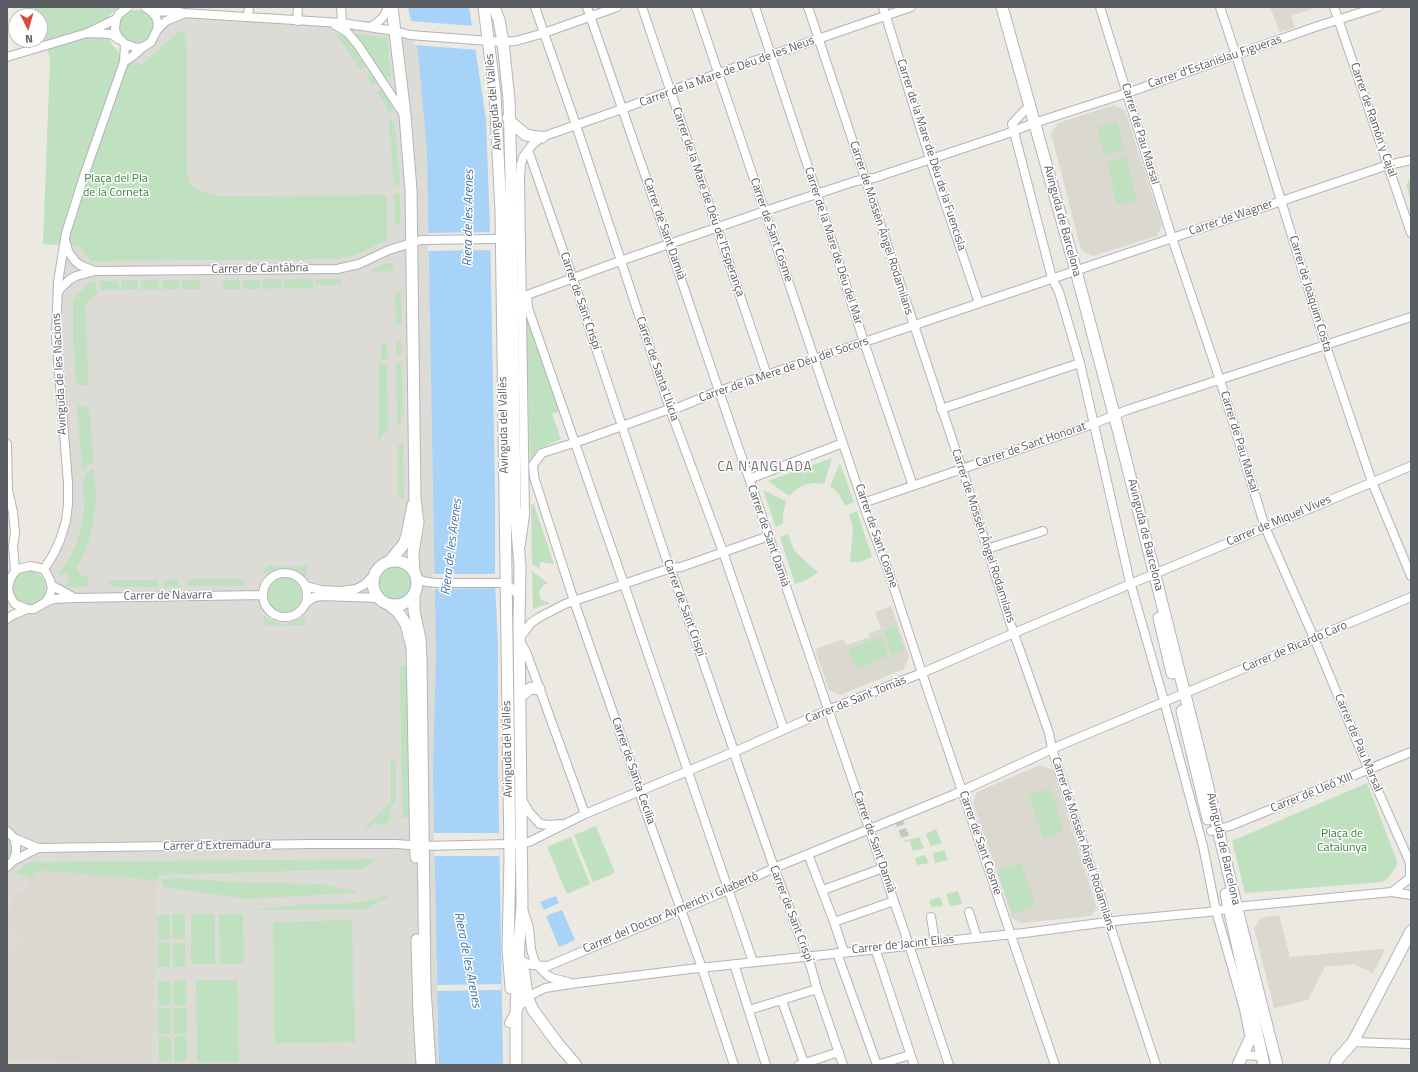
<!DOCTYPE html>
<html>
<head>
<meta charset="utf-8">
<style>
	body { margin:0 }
	#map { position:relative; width:1418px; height:1072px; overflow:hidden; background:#ebe9e1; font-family:"Titillium Web",sans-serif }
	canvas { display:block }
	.frame { position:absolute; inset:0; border:8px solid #5a5d61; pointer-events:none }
	.north { position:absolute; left:8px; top:8px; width:40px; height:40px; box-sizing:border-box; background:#fff; border:1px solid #bdbec0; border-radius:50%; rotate:175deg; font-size:11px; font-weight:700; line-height:16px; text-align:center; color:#5a5d61 }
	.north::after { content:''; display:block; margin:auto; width:14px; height:18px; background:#d9483a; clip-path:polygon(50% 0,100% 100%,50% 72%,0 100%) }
</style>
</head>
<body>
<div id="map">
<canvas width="1418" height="1072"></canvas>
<div class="frame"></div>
<div class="north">N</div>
</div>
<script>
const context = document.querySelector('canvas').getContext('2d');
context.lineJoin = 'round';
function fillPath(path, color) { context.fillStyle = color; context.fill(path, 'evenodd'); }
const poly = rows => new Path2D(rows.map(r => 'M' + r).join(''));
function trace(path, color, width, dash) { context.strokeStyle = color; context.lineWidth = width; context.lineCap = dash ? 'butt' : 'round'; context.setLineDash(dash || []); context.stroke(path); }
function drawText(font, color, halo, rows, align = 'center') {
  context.font = font + ' "Titillium Web",sans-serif'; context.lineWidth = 3; context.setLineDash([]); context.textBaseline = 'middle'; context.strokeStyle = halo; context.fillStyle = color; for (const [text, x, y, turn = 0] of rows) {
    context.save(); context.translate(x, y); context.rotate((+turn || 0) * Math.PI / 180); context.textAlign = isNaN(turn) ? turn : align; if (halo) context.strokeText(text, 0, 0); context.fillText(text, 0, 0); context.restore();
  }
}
fillPath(poly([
	[163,15,325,23,447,37,487,1065,7,1065,7,616,15,608,30,608,49,597,46,565,68,510,55,283,129,50,114,29]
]), '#dddbd6');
fillPath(poly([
	[1270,7,1318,7,1291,16,1295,27,1280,32],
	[1114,105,1125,110,1162,225,1157,236,1093,256,1081,250,1051,133,1058,123],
	[891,606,909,657,904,669,840,695,829,690,815,649,844,639,846,645,870,637,868,633,881,629,875,612],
	[1040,765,1053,770,1097,908,1091,916,1021,923,1012,918,993,861,973,803,977,792],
	[36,870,158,880,151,1064,7,1060,7,950,14,950,15,943,23,944,24,936,7,927,7,925,13,892,27,893,28,877,35,877],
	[1279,915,1290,957,1382,949,1385,950,1373,973,1354,964,1325,967,1308,1000,1274,1008,1254,928,1261,918]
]), '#dbd8d0');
fillPath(poly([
	[34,7,121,7,109,15,110,41,120,55,142,65,181,29,181,33,186,33,187,175,190,183,195,189,220,196,387,195,387,240,356,255,338,259,91,261,78,246,43,244,50,59,40,27,40,16,37,16],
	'119 27a17 17 0 1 1 34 0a17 17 0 1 1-34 0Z',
	[335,33,346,36,366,67,361,70],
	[355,34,357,34,387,38,391,76,385,78],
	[371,73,376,82,372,85,366,76],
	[382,89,392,104,393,113,387,113,386,107,377,92],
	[394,121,399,166,400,185,394,185,389,122],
	[1117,122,1124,150,1104,155,1097,127],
	[1126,156,1137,200,1117,205,1107,162],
	[1411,177,1411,201,1406,185],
	[400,193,400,224,394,224,394,194],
	[386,263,394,263,394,271,372,272,372,270],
	[263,279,281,279,281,288,263,289],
	[283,279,313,279,313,288,284,288],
	[315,279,342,279,342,285,315,285],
	[121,280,138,281,138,289,121,290],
	[159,280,159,289,141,290,141,281],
	[162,280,179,280,179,289,162,289],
	[182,280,200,280,200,289,182,289],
	[222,280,240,280,240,289,223,289],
	[243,280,260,280,260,289,243,289],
	[90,281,96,281,97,294,86,304,88,385,76,385,73,342,73,300],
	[99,281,118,281,118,290,100,290],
	[395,292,401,292,402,323,400,325,396,325],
	[526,310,559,411,552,414,561,439,539,449,530,466],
	[396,341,400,341,402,343,402,354,396,354],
	[381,343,387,343,388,360,381,360],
	[396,362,402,362,403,414,402,421,397,428],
	[378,364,387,364,388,429,378,441],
	[77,406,89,406,94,462,82,470],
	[403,441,404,498,398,498,398,446],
	[832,458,824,484,813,483,804,485,798,488,789,496,768,481],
	[840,463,854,502,845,506,839,494,830,486],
	[94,468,96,498,93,526,86,549,77,568,81,575,88,576,88,585,84,587,64,587,63,586,70,583,66,573,59,576,59,572,65,566,69,559,78,540,84,511,83,481,87,473],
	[763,490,786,501,783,515,783,524,776,527],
	[531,504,534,505,554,564,540,562,540,569,532,564],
	[857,511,872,557,860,562,850,562,853,528,849,514],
	[788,534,794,550,818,573,804,581,795,584,780,537],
	'378 582a17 17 0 1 1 34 0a17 17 0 1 1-34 0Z',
	[268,566,307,566,307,576,299,571,289,567,276,569,263,574,262,573],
	[532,571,548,583,542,586,539,592,539,595,542,600,550,603,533,609],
	'12 588a17 17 0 1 1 34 0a17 17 0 1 1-34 0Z',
	'267 595a17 17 0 1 1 34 0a17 17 0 1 1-34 0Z',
	[178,579,178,586,164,587,164,580],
	[188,579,241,579,245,582,245,586,188,586],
	[109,580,158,580,158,587,113,587,109,584],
	[264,616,276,623,286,624,295,621,304,617,306,625,263,626],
	[896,626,904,650,892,655,883,631],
	[881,636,888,656,857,669,848,650],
	[407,666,408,750,409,818,402,817,400,667],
	[391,759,396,762,396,801,390,810,391,819,385,825,380,825,375,823,367,829,365,828,391,801],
	[1367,783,1397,861,1396,867,1389,877,1383,882,1245,893,1232,841],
	[1050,788,1064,831,1043,838,1029,795],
	[596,826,615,873,593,882,574,835],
	[936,829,942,843,931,846,926,834],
	[7,836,12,842,13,847,12,856,7,862],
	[571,837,590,884,567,894,547,847],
	[919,837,924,848,913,851,909,840],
	[944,850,948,860,935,863,933,853],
	[925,855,929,863,917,865,915,858],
	[380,859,361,869,159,875,158,880,36,870,35,877,28,877,16,873,26,864,31,862,42,862],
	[1021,863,1036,906,1013,914,997,871],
	[178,878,233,882,320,884,355,891,355,893,246,899,163,887,161,879],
	[958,891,962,904,950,906,946,894],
	[393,894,367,909,254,910,265,908,298,905,356,903],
	[940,897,943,906,931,907,929,900],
	[172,914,185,914,185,939,173,939],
	[191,914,215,914,215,964,191,964],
	[219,914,243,914,244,964,220,964],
	[157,915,170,915,170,939,158,940],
	[352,920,355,1042,274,1043,273,922],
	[157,943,170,943,170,967,158,967],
	[173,943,185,943,186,967,173,967],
	[186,980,186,1005,173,1005,173,981],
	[196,980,238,980,239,1062,197,1062],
	[158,981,170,981,171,1005,158,1006],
	[170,1008,171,1034,158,1034,158,1009],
	[173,1008,186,1008,187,1033,174,1034],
	[187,1036,187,1061,174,1061,174,1037],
	[159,1037,171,1037,172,1061,159,1061]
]), '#c0e1c0');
fillPath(poly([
	[408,7,469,7,486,119,490,229,495,491,495,582,498,647,498,766,503,1065,439,1065,433,773,436,654,427,151,418,52],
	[556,896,559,903,544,910,540,902],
	[562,910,575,940,559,947,546,916]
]), '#a6d3f7');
fillPath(poly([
	[409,21,475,26,478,50,414,45],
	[491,232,491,250,428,251,428,233],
	[432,574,495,574,496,588,432,589],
	[434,833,499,833,499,856,434,856],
	[501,984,501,990,437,991,437,985]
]), '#ebe9e1');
trace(poly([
	[898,818,907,841]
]), '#c7c6c1', 8, [8, 4]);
const street = poly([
	[128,7,119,14,116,19,115,30,118,37,125,44,137,48,143,47,151,42,157,30,158,24,156,17,152,12,145,7],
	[341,7,342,23],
	[535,7,576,125,670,409,723,552,784,730],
	[587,7,669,244,719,391,909,945,949,1065],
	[642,7,767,375],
	[696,7,867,515,889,573,922,673,1055,1065],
	[755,7,817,194,864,342,913,486],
	[808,7,966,481,1011,625,1049,733,1052,749,1156,1065],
	[883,7,930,159,979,303],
	[1100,7,1172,238,1220,380,1265,527,1314,638,1371,775,1411,865],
	[1220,7,1236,55,1326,346,1372,482,1411,576],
	[1334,7,1411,233],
	[152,12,175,11,183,13,342,23,395,31,410,35,503,42,516,41,544,33,617,7],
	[248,17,249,7],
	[297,21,298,7],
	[335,25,347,32,358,45,403,113],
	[370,27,377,23,384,16,388,7],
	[157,30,166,21,183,14],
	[87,33,111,34,118,39],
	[7,57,87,33,116,19],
	[124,62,133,56,143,47],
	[1025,110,1012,124,1052,278,1059,292,1080,363,1129,578,1164,701,1203,846,1216,911,1244,1009,1250,1039],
	[528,150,573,279,666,558,675,581,734,751,737,762,771,859,811,967,817,989,843,1065],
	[66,243,68,251,75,261,80,265,94,271],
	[58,293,60,289,69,280,76,276,95,271,337,269,359,264,389,250,421,240,496,239],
	[941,409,1080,363],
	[7,444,8,490,13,512,15,533,13,545,15,571],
	[749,479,843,443],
	[863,503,1093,424,1127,410,1411,317],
	[521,544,525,515,520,179,521,164,523,157,532,145,542,137,622,109,719,73,911,7],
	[987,549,1043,531],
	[30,566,44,569,50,580,52,588,50,595,46,602,34,609,27,609,15,604,10,596,8,589,10,580,13,574,18,569,30,566],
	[44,569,53,555,60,540,66,521,68,504,68,483,56,336,58,282,66,233,85,173,124,62,125,44],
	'263 595a22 22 0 1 1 44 0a22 22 0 1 1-44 0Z',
	[417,579,427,582,437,583,501,583,506,584,514,590,519,597],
	[51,585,73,597],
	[305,586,321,590,340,591,356,589,364,585,375,574],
	[46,602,53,599,73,598,263,595],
	[306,603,314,597,322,596,378,598],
	[7,619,13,615,27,609],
	[521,798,529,812,540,824,549,825,560,824],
	[585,814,527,654,519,639,531,623,538,618,565,604,671,568,681,567,769,536],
	[7,831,14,838,16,846,16,853,13,861,7,867],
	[1211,831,1230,826,1411,752],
	[14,838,38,848,310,844,396,844,423,846,510,844,529,842,585,814,743,748,828,710,922,673,1014,633,1411,466],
	[808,854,834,922,844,952],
	[13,861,38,848],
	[823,890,883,868],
	[1392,892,1410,878,1410,864],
	[523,909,529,928,531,949,534,960,538,966,547,975,552,978,568,982],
	[969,912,977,938],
	[931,917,935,942],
	[834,922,894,901],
	[875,948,914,1065],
	[837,953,877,1065],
	[517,956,524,962,531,965,548,966,728,890,774,868,953,795,1061,745,1307,642,1314,638,1411,597],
	[753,962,624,584,528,308,527,295,620,261,765,211,856,181,874,178,1006,134,1034,123,1127,93,1318,26,1378,7],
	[734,964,766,1065],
	[782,1001,804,1063],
	[749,1010,817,989],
	[509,1023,516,1011,527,997,545,988,577,983,690,969,898,947,935,942,1024,933,1123,920,1208,912,1246,906,1392,892,1411,895],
	[1353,1042,1411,1044],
	[1244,1055,1256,1056,1262,1054],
	[734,1065,702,968,642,801,640,790,574,601,534,477,533,465,542,453,583,440,664,411,677,408,719,391,1060,276,1388,165,1411,160],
	[799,1065,839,1052],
	[877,1065,910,1055]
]);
const secondary = poly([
	[392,7,405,115,411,190,415,499,418,522,413,553,414,572],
	[484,7,495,94,501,211,510,858,508,949,511,988],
	[494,7,499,20,503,42,509,100,511,175,515,506,520,566,519,624,522,906,519,943,516,1011,516,1065],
	[1002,7,1076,271,1119,433,1198,746,1240,921,1277,1065],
	[508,118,514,125,526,135,537,137,542,137],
	'373 583a22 22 0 1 1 44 0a22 22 0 1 1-44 0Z',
	[389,562,404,544,407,535,413,505],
	[414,595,414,611,420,639,421,659,425,989,430,1065],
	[390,605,398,612,406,624,412,647,416,857],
	[1159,618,1172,673],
	[520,696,531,688,539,689],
	[1182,711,1208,819],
	[1226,894,1264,1065],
	[417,940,419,1014,422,1065],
	[524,972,527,997,533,1010,558,1044,576,1065],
	[1238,1065,1250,1039,1256,1030],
	[1335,1065,1337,1060,1353,1042,1411,931]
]);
trace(street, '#b2b4b8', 10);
trace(secondary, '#b3b6bb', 13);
trace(street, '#fff', 8);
trace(secondary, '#fff', 11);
drawText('12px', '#5a5d61', '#fff', [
	["Carrer d'Estanislau Figueras",1215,62,-19],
	["Carrer de la Mare de Déu de les Neus",727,72,-20],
	["Avinguda del Vallès",494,102,-95],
	["Carrer de Ramón y Cajal",1373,120,71],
	["Carrer de Pau Marsal",1140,134,73],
	["Carrer de la Mare de Déu de la Fuencisla",931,155,72],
	["Carrer de la Mare de Déu de l'Esperança",708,202,71],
	["Carrer de Wagner",1231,218,-19],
	["Avinguda de Barcelona",1062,221,75],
	["Carrer de Mossèn Àngel Rodamilans",881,228,72],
	["Carrer de Sant Damià",664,229,71],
	["Carrer de Sant Cosme",771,230,71],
	["Carrer de la Mare de Déu del Mar",833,246,72],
	["Carrer de Cantàbria",260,269,-1],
	["Carrer de Joaquim Costa",1310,294,73],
	["Carrer de Sant Crispí",580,301,71],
	["Carrer de Santa Llúcia",657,369,71],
	["Carrer de la Mere de Déu del Socors",784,370,-19],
	["Avinguda de les Nacions",60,374,-93],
	["Avinguda del Vallès",504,425,-91],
	["Carrer de Pau Marsal",1239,442,73],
	["Carrer de Sant Honorat",1031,445,-19],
	["Carrer de Miquel Vives",1279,521,-23],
	["Avinguda de Barcelona",1145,535,76],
	["Carrer de Sant Damià",768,536,71],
	["Carrer de Sant Cosme",876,536,71],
	["Carrer de Mossèn Àngel Rodamilans",983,536,72],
	["Carrer de Navarra",168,596,-1],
	["Carrer de Sant Crispí",684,608,70],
	["Carrer de Ricardo Caro",1295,647,-23],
	["Carrer de Sant Tomàs",856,700,-22],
	["Carrer de Pau Marsal",1358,743,67],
	["Avinguda del Vallès",508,749,-91],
	["Carrer de Santa Cecilia",633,771,71],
	["Carrer de Lleó XIII",1312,793,-22],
	["Carrer de Sant Damià",874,842,71],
	["Carrer de Sant Cosme",980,843,71],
	["Carrer de Mossèn Àngel Rodamilans",1083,844,72],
	["Carrer d'Extremadura",217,846,-1],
	["Avinguda de Barcelona",1223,849,77],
	["Carrer del Doctor Aymerich i Gilabertó",671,913,-23],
	["Carrer de Sant Crispí",791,914,69],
	["Carrer de Jacint Elias",903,945,-6]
]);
drawText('12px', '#3b7e3f', '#fff', [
	["Plaça del Pla",116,179],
	["de la Corneta",116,193],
	["Plaça de",1342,834],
	["Catalunya",1342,848]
]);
drawText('italic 13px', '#4574a6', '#fff', [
	["Riera de les Arenes",469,218,-89],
	["Riera de les Arenes",452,547,-83],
	["Riera de les Arenes",467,960,79]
]);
context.letterSpacing = '1px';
drawText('13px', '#6b6f73', '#fff', [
	["CA N'ANGLADA",765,468]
]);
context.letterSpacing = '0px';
</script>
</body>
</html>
